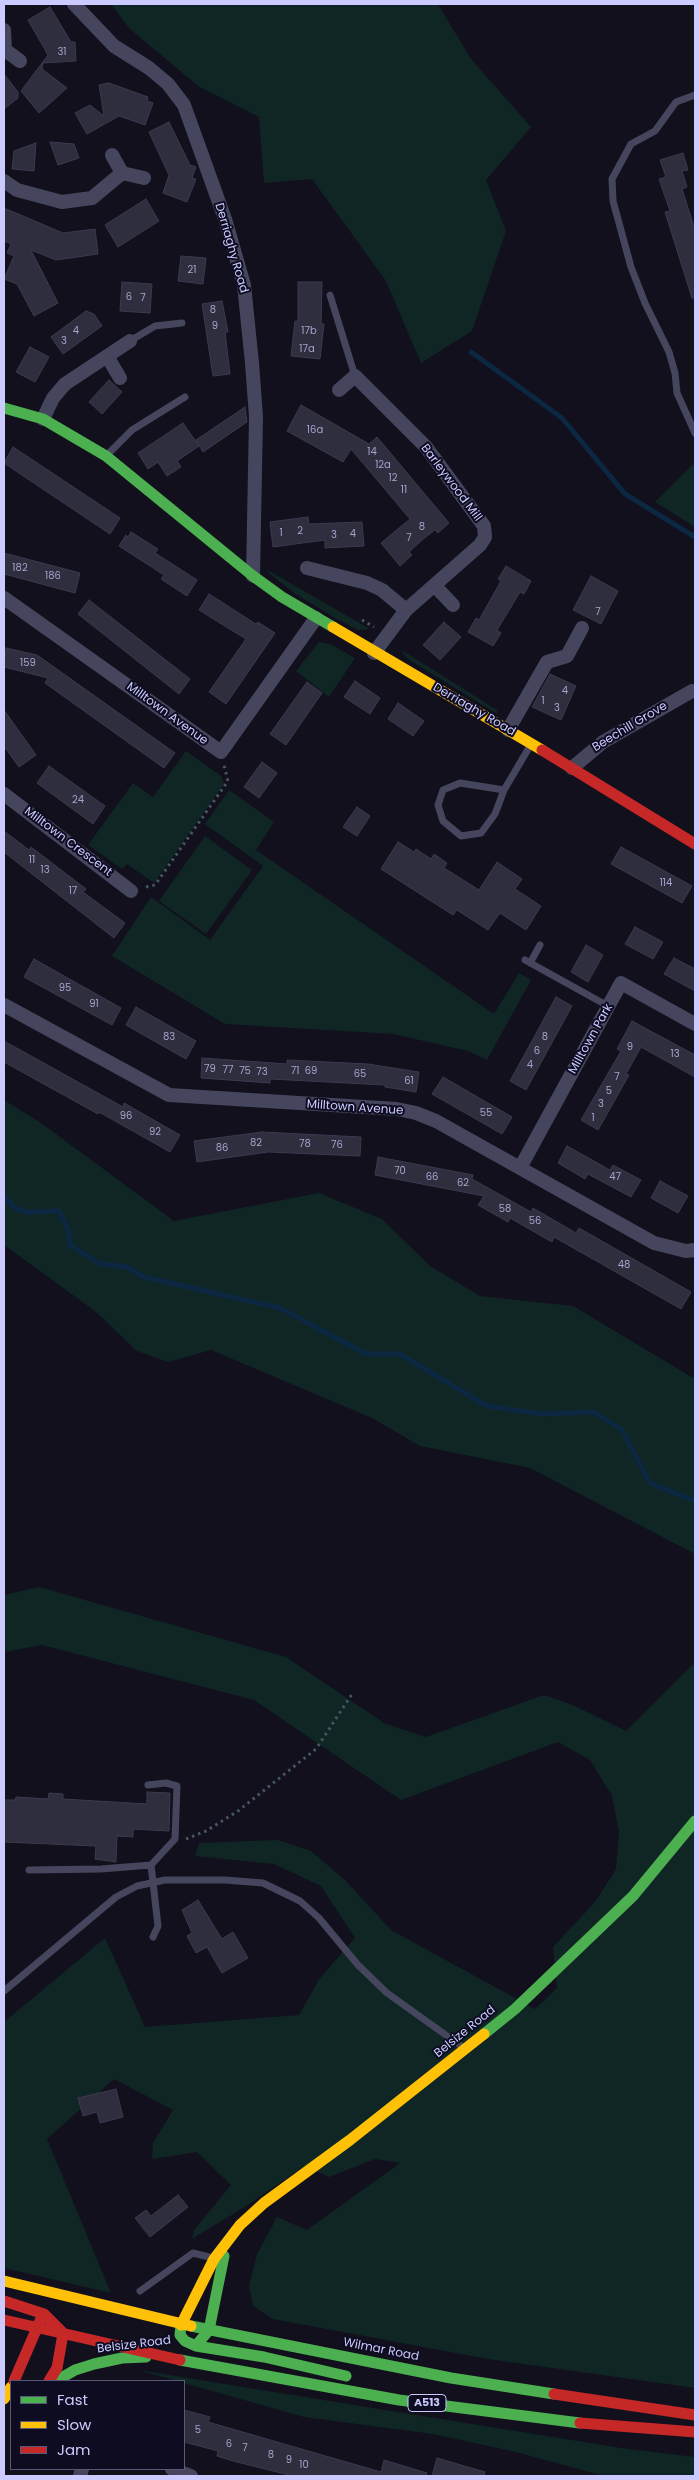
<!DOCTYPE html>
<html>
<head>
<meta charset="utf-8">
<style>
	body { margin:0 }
	#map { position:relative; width:699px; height:2480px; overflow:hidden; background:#11101c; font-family:Poppins,sans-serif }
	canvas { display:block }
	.frame { position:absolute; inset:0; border:5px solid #cbcbff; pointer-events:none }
	.legend { position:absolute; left:10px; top:2380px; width:175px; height:90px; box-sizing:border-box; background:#0d0c20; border:1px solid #595879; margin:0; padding:6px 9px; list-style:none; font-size:15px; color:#cbcbff }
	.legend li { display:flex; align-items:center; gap:10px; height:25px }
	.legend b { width:25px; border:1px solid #595879 }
</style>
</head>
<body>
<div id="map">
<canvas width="699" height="2480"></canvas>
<div class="frame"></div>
<ul class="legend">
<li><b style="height:6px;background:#4caf50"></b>Fast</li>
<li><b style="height:6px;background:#ffc107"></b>Slow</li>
<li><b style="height:6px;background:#c62828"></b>Jam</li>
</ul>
</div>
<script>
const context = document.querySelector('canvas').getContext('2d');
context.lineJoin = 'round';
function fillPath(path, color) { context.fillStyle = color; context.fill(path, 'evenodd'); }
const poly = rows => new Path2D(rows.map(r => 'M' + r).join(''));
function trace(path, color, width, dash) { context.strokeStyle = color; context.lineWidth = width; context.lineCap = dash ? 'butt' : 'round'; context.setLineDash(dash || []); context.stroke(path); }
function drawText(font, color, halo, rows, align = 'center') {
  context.font = font + ' Poppins,sans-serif'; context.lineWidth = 4; context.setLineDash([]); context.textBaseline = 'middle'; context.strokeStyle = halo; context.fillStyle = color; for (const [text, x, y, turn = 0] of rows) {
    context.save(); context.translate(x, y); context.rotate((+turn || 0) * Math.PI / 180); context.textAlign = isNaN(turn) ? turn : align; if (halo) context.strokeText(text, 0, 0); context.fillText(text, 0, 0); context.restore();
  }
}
fillPath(poly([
	[111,4,438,4,471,59,531,127,486,180,506,231,472,331,421,363,386,281,312,179,264,183,259,117,198,86,129,28],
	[695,462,695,527,655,502],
	[265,570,271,572,370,629,358,630,337,619,294,593],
	[319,642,330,644,355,658,329,697,296,671],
	[400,649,497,710,497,714,408,659],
	[186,751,221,776,224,784,154,883,127,864,122,869,88,845,133,783,153,797],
	[229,790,274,822,256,850,494,1014,519,973,531,980,487,1060,468,1051,393,1034,225,1024,112,956,151,897,210,940,263,866,205,824],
	[205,836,252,870,206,934,159,901],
	[4,1100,41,1123,174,1221,319,1193,382,1219,430,1266,480,1296,573,1306,695,1379,695,1554,530,1468,420,1446,372,1418,211,1350,168,1362,137,1351,95,1311,4,1245],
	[39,1587,286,1657,384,1723,426,1737,544,1695,575,1706,626,1731,695,1662,695,2388,488,2359,273,2319,253,2306,249,2285,257,2254,277,2217,307,2230,400,2163,375,2159,329,2177,305,2166,243,2208,192,2239,194,2230,231,2185,197,2152,152,2159,153,2143,173,2110,114,2079,47,2139,111,2293,4,2268,4,2022,105,1938,145,2027,299,2015,320,1978,355,1938,321,1886,274,1864,195,1856,199,1843,278,1840,311,1851,345,1880,391,1930,535,2009,557,1988,553,1947,595,1902,616,1869,619,1832,612,1796,590,1760,558,1742,401,1800,254,1700,42,1645,4,1652,4,1595],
	[138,2370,621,2448,695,2457,695,2476,604,2476,516,2452,433,2434,304,2417]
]), '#0f2625');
trace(poly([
	[471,352,562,418,625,494,695,537],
	[4,1196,15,1208,27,1212,59,1211,69,1232,70,1245,100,1264,127,1267,144,1277,280,1308,366,1354,400,1354,487,1406,542,1414,594,1412,622,1430,650,1483,695,1501]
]), '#0b2742', 5);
const building = poly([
	[50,7,71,42,75,42,76,61,43,63,42,69,67,88,39,113,21,91,48,55,28,20,50,7],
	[4,74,18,92,18,98,4,109,4,74],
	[109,83,148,97,147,101,153,103,145,125,119,116,87,134,75,113,90,105,104,116,99,85,109,83],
	[169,122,190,165,196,167,192,178,196,179,187,202,163,193,169,175,149,132,169,122],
	[50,142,74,144,79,158,58,165,50,142],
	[36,143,34,171,12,169,14,151,36,143],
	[683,153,688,170,682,171,687,187,682,189,695,230,695,298,692,298,665,212,670,211,659,179,666,177,660,160,683,153],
	[146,199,159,221,118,247,105,225,146,199],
	[4,208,63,233,95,229,98,254,56,260,31,250,58,303,34,316,17,284,4,279,14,256,7,253,11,244,4,241,4,208],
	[181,256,206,258,203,284,178,281,181,256],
	[122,282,152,284,150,313,120,311,122,282],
	[298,282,322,282,321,324,324,324,320,359,291,356,295,321,298,321,298,282],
	[222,301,228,332,225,332,230,374,213,376,202,304,222,301],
	[86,311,94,314,102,326,63,354,51,337,86,311],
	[30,347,49,357,35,382,16,372,30,347],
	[109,380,122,392,102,414,89,402,109,380],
	[301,405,369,444,377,437,449,523,438,533,435,530,422,540,409,552,412,555,400,566,381,543,410,519,351,449,343,462,287,431,301,405],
	[245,407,247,422,203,452,196,440,245,407],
	[183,423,199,446,177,461,181,467,167,476,158,462,148,469,138,453,183,423],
	[13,447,120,518,110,534,4,463,13,447],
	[308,517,309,524,362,522,364,546,325,548,325,540,273,547,270,522,308,517],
	[131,532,158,549,155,553,197,580,187,596,161,579,164,575,119,546,126,535,128,537,131,532],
	[4,553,80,573,75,593,4,574,4,553],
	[506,566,531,581,524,594,520,592,497,630,501,633,493,646,468,632,476,618,479,620,501,581,498,579,506,566],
	[591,576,618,591,601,624,573,610,591,576],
	[209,594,256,624,258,622,275,633,226,704,209,692,246,639,199,610,209,594],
	[89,600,190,679,179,694,78,614,89,600],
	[444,622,461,637,440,660,423,645,444,622],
	[6,648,37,655,175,753,164,768,45,683,48,678,4,667,6,648],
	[550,674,576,686,561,720,532,707,550,674],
	[355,681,380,698,370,714,344,697,355,681],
	[307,682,322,693,286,745,270,734,307,682],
	[398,703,424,721,413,736,388,719,398,703],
	[4,710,36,755,19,767,4,746,4,710],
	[262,762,277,773,259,798,244,787,262,762],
	[49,766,105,806,93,824,37,783,49,766],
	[357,807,370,816,357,836,343,827,357,807],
	[4,831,29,850,31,847,86,889,83,892,125,923,114,938,4,852,4,831],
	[398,842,414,852,416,849,431,859,434,854,447,863,444,868,479,890,497,862,522,879,515,889,541,906,526,930,500,913,488,930,457,910,453,915,381,869,398,842],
	[621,847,692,886,682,903,611,864,621,847],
	[635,927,663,942,653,959,625,944,635,927],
	[586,945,603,955,588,982,571,972,586,945],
	[674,958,695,969,695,991,664,974,674,958],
	[34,959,121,1008,112,1025,24,977,34,959],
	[556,997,572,1006,526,1090,510,1081,556,997],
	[136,1007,196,1041,186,1059,126,1025,136,1007],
	[632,1021,695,1055,695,1077,641,1047,626,1074,629,1075,598,1130,581,1120,621,1051,617,1049,632,1021],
	[4,1041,123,1107,124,1103,180,1135,170,1152,99,1112,98,1114,4,1062,4,1041],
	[202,1058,287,1064,287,1060,368,1064,419,1072,416,1092,385,1087,385,1085,270,1079,270,1083,201,1078,202,1058],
	[443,1077,512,1117,502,1134,432,1094,443,1077],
	[262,1132,361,1137,360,1156,268,1152,197,1162,194,1141,262,1132],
	[567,1146,610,1170,613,1165,641,1180,631,1197,588,1174,585,1179,558,1163,567,1146],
	[378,1157,473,1175,472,1179,531,1212,533,1208,576,1233,579,1228,691,1292,681,1309,554,1237,552,1242,510,1218,508,1222,478,1205,484,1196,375,1175,378,1157],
	[660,1181,688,1196,678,1213,651,1198,660,1181],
	[147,1792,170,1793,169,1831,133,1829,133,1837,117,1836,116,1862,95,1859,96,1846,4,1842,4,1800,15,1800,16,1797,48,1799,49,1793,63,1794,63,1799,147,1804,147,1792],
	[198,1900,222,1939,233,1932,248,1958,222,1973,207,1947,196,1953,187,1936,192,1933,182,1910,198,1900],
	[116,2089,123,2117,100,2123,97,2112,83,2116,78,2098,116,2089],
	[178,2195,188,2207,150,2237,135,2218,146,2210,151,2216,178,2195],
	[184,2410,210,2417,208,2422,381,2472,384,2460,427,2473,426,2476,293,2476,233,2461,217,2456,218,2451,184,2442,184,2410],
	[437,2458,485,2472,484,2476,432,2476,437,2458]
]);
fillPath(building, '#2e2e3e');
trace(building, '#3b3a50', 1);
trace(poly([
	[362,620,374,627],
	[146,887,155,885,228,781,224,765],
	[186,1839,206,1831,238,1811,316,1749,352,1694]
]), '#455762', 3, [2.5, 4]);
trace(poly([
	[695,95,676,102,655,131,631,144,612,179,613,201,631,267,645,303,669,352,675,373,677,393,695,433],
	[330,295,355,376],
	[130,341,155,326,182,323],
	[108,454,132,430,185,397],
	[504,790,460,783,443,790,438,805,443,821,461,836,481,833,495,814,504,790,530,746],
	[525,960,608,1006],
	[530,963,540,945],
	[148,1785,166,1783,177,1786,175,1839,151,1865,158,1926,153,1937],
	[29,1870,101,1869,151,1865],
	[4,1991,116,1897,137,1886,165,1880,225,1880,263,1883,300,1901,319,1918,358,1965,387,1993,464,2048],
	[140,2291,193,2253,213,2258]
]), '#45465d', 7);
trace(poly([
	[74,4,114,46,149,68,168,84,184,105,225,219,244,285,252,363,256,417,253,576],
	[4,30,5,50,20,61],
	[112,155,122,173,144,178],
	[4,181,17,190,62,202,92,198,122,173],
	[107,356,120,378],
	[339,390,355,376,426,447,484,526,485,537,480,545,406,610,374,653],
	[43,419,53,398,65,384,130,341],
	[307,568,367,583,382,590,406,610],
	[435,586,453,605],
	[4,598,221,752,316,618],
	[508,730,547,662,567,656,582,628],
	[572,768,603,742,692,691],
	[4,794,131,891],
	[4,1005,169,1095,397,1109,416,1113,436,1121,654,1243,686,1251,695,1250],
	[520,1168,621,983,695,1024],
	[172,2469,191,2476],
	[80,2476,82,2469]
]), '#45465d', 14);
trace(poly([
	[4,408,43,419,106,456,253,576,282,597,333,627],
	[484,2034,515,2009,633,1896,695,1821],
	[181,2325,180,2335,185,2341,196,2346,264,2357,346,2376],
	[191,2326,451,2378,554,2394],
	[199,2342,209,2330,224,2256],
	[180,2360,399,2400,580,2423],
	[56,2381,75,2370,94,2364,122,2358,146,2357]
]), '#4caf50', 11);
trace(poly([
	[333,627,542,750],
	[4,2281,191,2326],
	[181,2325,214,2259,240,2225,264,2203,350,2140,484,2034],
	[4,2399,11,2387]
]), '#ffc107', 11);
trace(poly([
	[542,750,695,844],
	[4,2301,44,2314,62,2332],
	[4,2320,180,2360],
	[14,2381,43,2314],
	[49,2381,57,2368,63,2334],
	[554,2394,695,2415],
	[580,2423,695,2432]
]), '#c62828', 11);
drawText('10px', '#a4a4cf', null, [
	["31",62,52],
	["21",192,270],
	["6",129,297],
	["7",143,298],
	["8",213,310],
	["9",215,326],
	["4",76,331],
	["17b",309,331],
	["3",64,341],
	["17a",307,349],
	["16a",315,430],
	["14",372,452],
	["12a",383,465],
	["12",393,478],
	["11",404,490],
	["8",422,527],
	["2",300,531],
	["1",281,533],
	["4",353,534],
	["3",334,535],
	["7",409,538],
	["182",20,568],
	["186",53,576],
	["7",598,612],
	["159",28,663],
	["4",565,691],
	["1",543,701],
	["3",557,708],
	["24",78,800],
	["11",32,860],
	["13",45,870],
	["114",666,883],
	["17",73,891],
	["95",65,988],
	["91",94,1004],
	["83",169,1037],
	["8",545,1037],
	["9",630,1047],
	["6",537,1051],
	["13",675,1054],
	["4",530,1065],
	["79",210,1069],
	["77",228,1070],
	["75",245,1071],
	["71",295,1071],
	["69",311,1071],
	["73",262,1072],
	["65",360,1074],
	["7",617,1077],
	["61",409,1081],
	["5",609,1091],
	["3",601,1104],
	["55",486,1113],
	["96",126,1116],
	["1",593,1118],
	["92",155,1132],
	["82",256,1143],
	["78",305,1144],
	["76",337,1145],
	["86",222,1148],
	["70",400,1171],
	["66",432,1177],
	["47",615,1177],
	["62",463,1183],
	["58",505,1209],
	["56",535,1221],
	["48",624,1265],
	["5",198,2430],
	["6",229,2444],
	["7",245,2448],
	["8",271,2455],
	["9",289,2460],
	["10",304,2465]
]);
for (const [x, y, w] of [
	[427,2403,38]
]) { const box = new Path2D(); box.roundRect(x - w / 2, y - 8.5, w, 17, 4); context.fillStyle = '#0d0c20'; context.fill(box); trace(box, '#cbcbff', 1); }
drawText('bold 11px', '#cbcbff', null, [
	["A513",427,2403]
]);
drawText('12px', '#cbcbff', '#0d0c20', [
	["Derriaghy Road",231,248,74],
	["Barleywood Mill",451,483,53],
	["Derriaghy Road",474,710,30],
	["Milltown Avenue",167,714,36],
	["Beechill Grove",630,727,-31],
	["Milltown Crescent",68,842,37],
	["Milltown Park",591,1039,-61],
	["Milltown Avenue",355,1108,4],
	["Belsize Road",465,2032,-39],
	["Belsize Road",134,2345,-7],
	["Wilmar Road",381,2350,11]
]);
</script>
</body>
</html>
